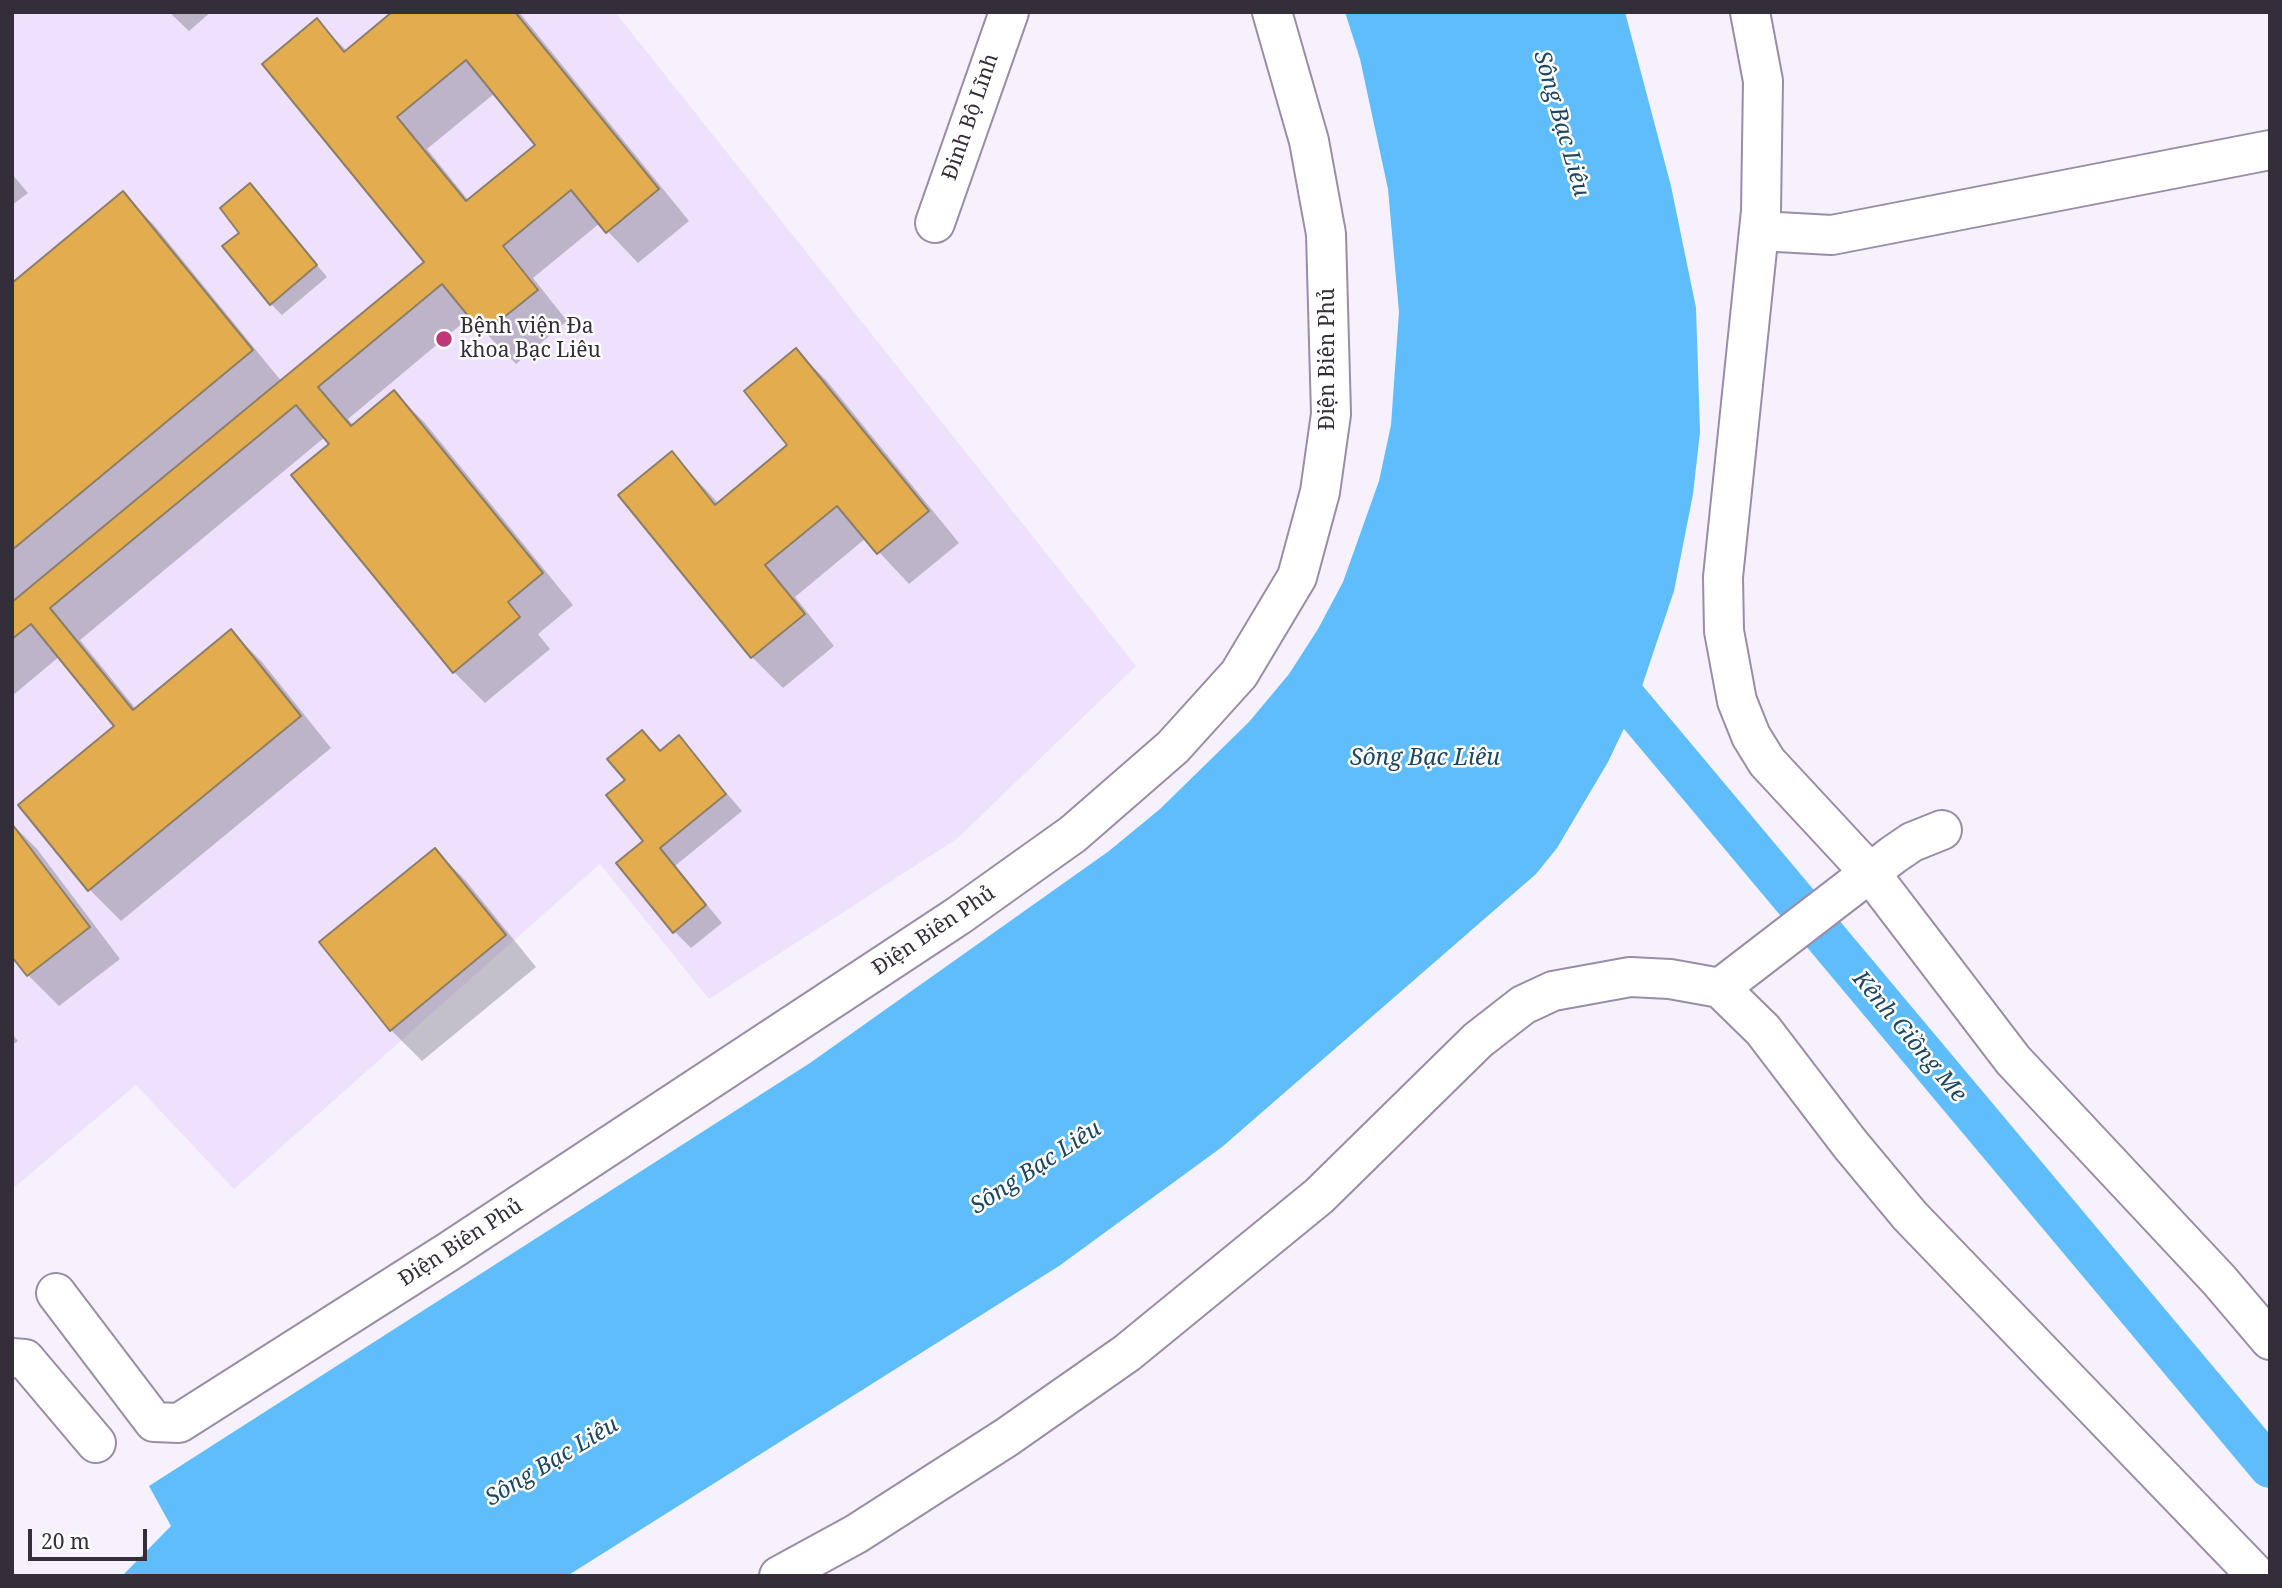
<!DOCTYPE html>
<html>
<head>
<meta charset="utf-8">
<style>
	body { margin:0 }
	#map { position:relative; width:2282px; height:1588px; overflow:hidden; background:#f6f1fd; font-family:"Noto Serif",serif }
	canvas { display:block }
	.frame { position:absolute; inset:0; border:14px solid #332e39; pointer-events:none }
	.scale { position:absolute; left:28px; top:1529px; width:119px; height:32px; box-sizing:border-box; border:4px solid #332e39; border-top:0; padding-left:9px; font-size:21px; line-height:24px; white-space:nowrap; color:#332e39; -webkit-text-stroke:5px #fff; paint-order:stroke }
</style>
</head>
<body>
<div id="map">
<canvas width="2282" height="1588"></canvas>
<div class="frame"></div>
<div class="scale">20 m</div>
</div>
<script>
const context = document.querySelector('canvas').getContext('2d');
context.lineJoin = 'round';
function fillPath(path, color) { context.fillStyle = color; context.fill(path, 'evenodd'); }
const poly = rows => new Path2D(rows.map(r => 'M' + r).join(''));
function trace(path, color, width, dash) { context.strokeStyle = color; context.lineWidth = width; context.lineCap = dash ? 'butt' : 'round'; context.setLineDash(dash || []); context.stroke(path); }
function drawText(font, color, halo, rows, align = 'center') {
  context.font = font + ' "Noto Serif",serif'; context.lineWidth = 5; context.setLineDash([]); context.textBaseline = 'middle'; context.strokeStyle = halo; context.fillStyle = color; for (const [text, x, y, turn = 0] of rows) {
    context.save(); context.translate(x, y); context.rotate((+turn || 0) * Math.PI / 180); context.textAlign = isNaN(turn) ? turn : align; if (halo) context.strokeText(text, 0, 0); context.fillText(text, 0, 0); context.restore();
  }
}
fillPath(poly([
	[12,12,615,12,1136,666,958,838,709,999,600,864,234,1189,136,1085,12,1189]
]), '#eee1fd');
fillPath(poly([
	[1345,12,1625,12,1671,186,1696,308,1700,432,1693,494,1674,591,1637,701,1608,762,1557,848,1536,874,1222,1147,1059,1266,567,1576,122,1576,171,1526,149,1486,810,1063,1109,851,1160,809,1249,722,1289,674,1318,629,1343,582,1379,481,1391,425,1399,312,1388,189,1360,59]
]), '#5fbdfc');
fillPath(poly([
	[169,12,211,12,189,31],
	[395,12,519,12,689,221,638,263,600,223,533,278,567,321,516,364,470,317,348,419,354,426,394,392,425,423,573,605,538,634,550,649,485,703,454,672,293,475,331,444,325,437,80,640,136,709,231,631,262,662,331,748,121,921,90,890,21,805,116,726,60,656,12,696,12,285,123,194,154,225,282,382,427,262,317,21,347,51],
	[495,93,537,145,469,201,427,149],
	[12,174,28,193,12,205],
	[250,185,327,277,282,315,271,304,242,233],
	[796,350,827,381,959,543,909,584,866,538,795,597,834,646,783,688,752,657,672,453,719,504,790,445],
	[642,732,662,752,679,738,742,811,675,866,722,923,691,948,674,931,627,780],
	[12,824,37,849,120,959,59,1006,28,975],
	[435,850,466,881,536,967,422,1061,391,1030],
	[12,1034,18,1041,12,1045]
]), '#0003');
trace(poly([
	[1597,664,2270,1467]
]), '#5fbdfc', 42);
const building = poly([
	[392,12,515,12,659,189,606,233,571,190,503,246,538,290,483,334,442,284,318,387,351,426,394,390,543,573,508,602,520,617,453,673,291,475,329,444,296,405,50,608,133,710,231,629,301,716,88,891,18,805,114,726,31,624,12,639,12,602,424,262,262,64,317,18,344,52,392,12],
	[466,60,535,145,466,201,397,117,466,60],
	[250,183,317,265,270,305,222,246,239,233,220,208,250,183],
	[123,191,253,350,12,550,12,283,123,191],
	[796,348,929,511,877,554,837,506,765,565,805,614,751,658,618,495,672,451,715,505,787,445,744,391,796,348],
	[642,730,660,751,679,735,726,794,660,848,706,905,673,933,616,863,643,841,606,795,625,780,607,759,642,730],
	[12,824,90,927,27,976,12,957,12,824],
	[435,848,506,935,390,1031,319,942,435,848]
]);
fillPath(building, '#e3ad4f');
trace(building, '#8d7e66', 2);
const minor = poly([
	[1750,12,1763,81,1761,211,1723,577,1724,631,1737,701,1751,736,1767,762,1871,874,2013,1060,2219,1280,2270,1340],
	[935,223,1009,12],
	[1759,231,1832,235,2270,150],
	[1720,988,1763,1030,1850,1144,1910,1216,2257,1576],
	[56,1293,154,1422,179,1423,448,1252,958,916,1073,834,1173,747,1239,674,1297,577,1320,492,1331,414,1326,234,1309,141,1272,12],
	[12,1358,25,1359,96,1443],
	[779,1576,856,1534,1007,1437,1127,1353,1319,1196,1478,1040,1523,1005,1553,991,1630,977,1670,979,1720,988,1893,855,1912,842,1942,830]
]);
trace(minor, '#998da7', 42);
trace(minor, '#fff', 38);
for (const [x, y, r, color] of [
	[444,339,9,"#bf3776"]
]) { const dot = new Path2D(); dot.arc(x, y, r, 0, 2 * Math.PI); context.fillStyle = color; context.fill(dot); trace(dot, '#fff', 2.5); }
drawText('21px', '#332e39', '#fff', [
	["Đinh Bộ Lĩnh",971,117,-71],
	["Điện Biên Phủ",1328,359,-90],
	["Điện Biên Phủ",934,931,-34],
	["Điện Biên Phủ",461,1243,-33]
]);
drawText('21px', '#332e39', '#fff', [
	["Bệnh viện Đa",460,327],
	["khoa Bạc Liêu",460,351]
], 'left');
drawText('italic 23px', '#1f4660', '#fff', [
	["Sông Bạc Liêu",1561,124,74],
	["Sông Bạc Liêu",1425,758],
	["Kênh Giồng Me",1909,1037,50],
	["Sông Bạc Liêu",1036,1168,-33],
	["Sông Bạc Liêu",552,1462,-31]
]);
</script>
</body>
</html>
